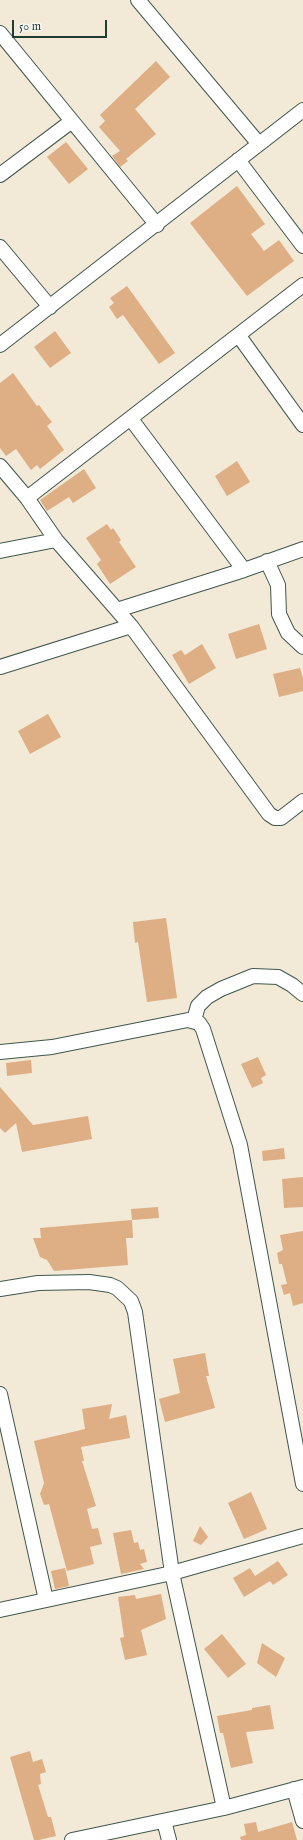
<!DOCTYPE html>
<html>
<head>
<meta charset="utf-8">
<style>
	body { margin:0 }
	#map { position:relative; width:303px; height:1840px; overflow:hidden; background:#f3e9d7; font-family:"IM FELL English",serif }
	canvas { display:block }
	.scale { position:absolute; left:12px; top:20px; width:95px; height:18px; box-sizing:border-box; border:2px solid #1f3d34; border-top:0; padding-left:5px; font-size:12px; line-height:14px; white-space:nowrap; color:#1f3d34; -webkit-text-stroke:3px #f6f6f2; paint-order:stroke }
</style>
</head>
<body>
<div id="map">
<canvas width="303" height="1840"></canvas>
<div class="scale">50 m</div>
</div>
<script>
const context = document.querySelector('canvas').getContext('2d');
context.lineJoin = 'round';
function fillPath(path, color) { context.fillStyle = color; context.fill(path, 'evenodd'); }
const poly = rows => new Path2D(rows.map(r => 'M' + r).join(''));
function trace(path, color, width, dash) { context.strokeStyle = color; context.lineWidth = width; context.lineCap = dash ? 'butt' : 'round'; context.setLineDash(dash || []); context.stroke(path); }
fillPath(poly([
	[156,61,170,77,135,109,156,134,126,159,128,161,120,167,112,156,120,151,99,127,105,121,100,115],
	[66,142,88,169,69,184,47,157],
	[237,186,265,224,251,234,264,251,279,240,294,261,247,296,190,223],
	[127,286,175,353,159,364,123,315,117,319,109,307,114,303,110,298],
	[55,331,71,353,50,368,34,347],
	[13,373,37,406,39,405,47,416,52,422,47,426,64,450,40,469,37,465,31,470,16,449,6,456,0,448,0,383],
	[237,461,250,482,227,496,215,476],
	[84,469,96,488,73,503,69,497,47,511,40,500],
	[107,524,111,530,113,528,121,540,119,542,136,567,110,584,97,564,101,560,86,538],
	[259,624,267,649,236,659,228,634],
	[202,644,216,668,189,684,172,655,181,650,185,655],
	[300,668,303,678,303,691,279,697,273,674],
	[48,714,61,737,30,754,18,731],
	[166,918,177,998,147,1002,138,942,135,943,133,922],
	[258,1057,266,1075,261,1078,263,1083,252,1088,241,1064],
	[31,1060,32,1073,7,1076,6,1063],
	[0,1087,33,1125,88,1116,92,1139,22,1152,16,1123,5,1133,0,1128],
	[284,1148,285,1159,263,1161,262,1151],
	[303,1177,303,1207,284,1208,282,1179],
	[158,1207,159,1218,132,1220,131,1209],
	[132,1220,133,1238,126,1238,128,1265,54,1271,47,1260,40,1257,33,1238,41,1238,40,1228],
	[303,1231,303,1303,293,1306,290,1293,284,1295,281,1285,287,1284,282,1264,279,1264,277,1253,283,1250,280,1235],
	[205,1353,209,1376,206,1376,215,1408,165,1422,159,1399,180,1393,173,1359],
	[112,1404,109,1419,126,1415,130,1438,81,1447,84,1461,82,1461,96,1506,87,1509,92,1529,98,1528,102,1544,90,1547,94,1564,67,1571,49,1504,44,1505,40,1494,44,1483,34,1441,85,1429,82,1409],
	[251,1492,267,1529,244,1539,228,1503],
	[200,1526,208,1537,201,1545,193,1541],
	[131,1530,134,1543,138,1542,140,1550,144,1549,147,1562,140,1564,144,1569,121,1574,113,1533],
	[278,1561,288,1575,273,1585,270,1581,244,1597,233,1578,250,1568,255,1576],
	[65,1568,69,1586,55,1589,51,1571],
	[161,1594,166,1619,141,1630,147,1655,125,1660,120,1638,124,1637,118,1597,135,1595,136,1599],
	[222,1634,246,1664,228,1678,204,1649],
	[262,1643,285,1658,276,1677,257,1663],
	[270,1705,274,1729,246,1732,253,1763,231,1768,223,1733,220,1733,217,1716,252,1710,252,1708],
	[30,1751,33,1762,42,1759,46,1772,40,1774,41,1784,38,1785,48,1817,51,1817,56,1836,39,1840,34,1840,10,1757],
	[256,1822,258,1832,292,1822,297,1840,241,1840,240,1837,246,1835,244,1824]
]), '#deae84');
const minor = poly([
	[138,0,259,144],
	[0,33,157,225],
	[238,160,303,246],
	[0,175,72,121],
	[0,247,50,307],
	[239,336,303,425],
	[0,345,303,110],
	[131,419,244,570],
	[0,466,27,498,56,540,131,626,269,814,275,818,281,818,303,801],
	[27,498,303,285],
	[0,551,56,540],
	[267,561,278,585,279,614,288,633,303,647],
	[117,610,244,570,303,549],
	[0,667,131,626],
	[194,1020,198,1006,207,997,221,989,253,976,278,977,292,985,303,994],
	[0,1052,52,1047,188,1020,199,1023,203,1029,240,1145,303,1484],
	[0,1289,38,1283,89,1282,110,1285,117,1288,131,1301,135,1312,172,1573,224,1808],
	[0,1394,46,1600],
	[0,1610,172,1573,303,1536],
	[294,1789,303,1821],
	[164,1821,169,1840],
	[72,1840,224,1808,303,1787]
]);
trace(minor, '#3f574c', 16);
trace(minor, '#fff', 14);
</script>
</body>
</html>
